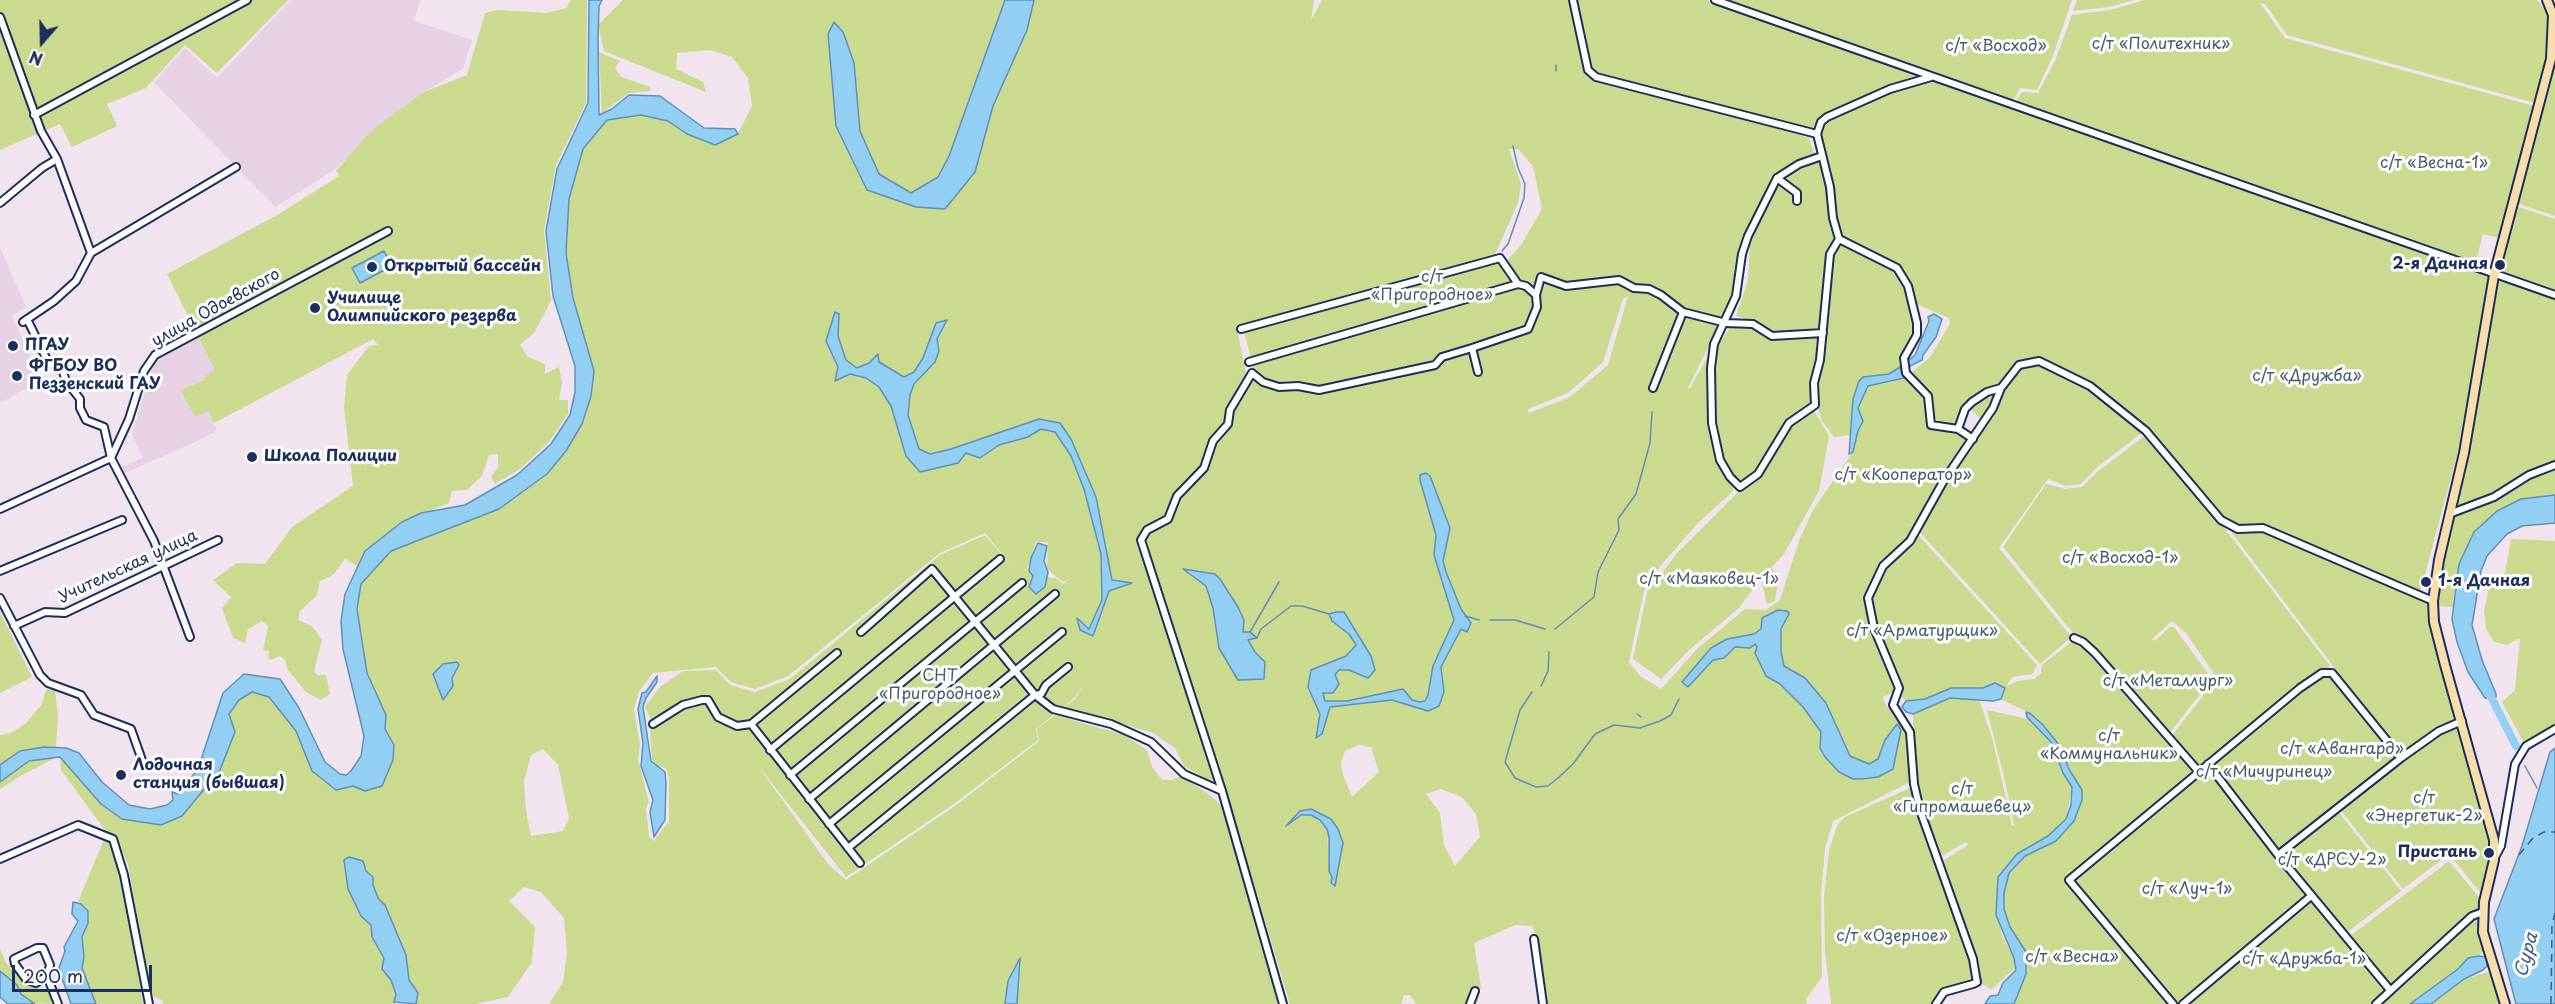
<!DOCTYPE html>
<html>
<head>
<meta charset="utf-8">
<style>
	body { margin:0 }
	#map { position:relative; width:2555px; height:1004px; overflow:hidden; background:#f1e4ef; font-family:"Playpen Sans",sans-serif }
	canvas { display:block }
	.north { position:absolute; left:12px; top:12px; width:60px; height:60px; -webkit-text-stroke:4px #fff; paint-order:stroke; rotate:200deg; font-size:16px; font-weight:700; line-height:24px; text-align:center; color:#1b2f5e }
	.north::after { content:''; display:block; margin:auto; width:21px; height:27px; background:#1b2f5e; clip-path:polygon(50% 0,100% 100%,50% 72%,0 100%) }
	.scale { position:absolute; left:12px; top:965px; width:140px; height:27px; box-sizing:border-box; border:3px solid #1b2f5e; border-top:0; padding-left:8px; font-size:18px; line-height:21px; white-space:nowrap; color:#1b2f5e; -webkit-text-stroke:4px #fff; paint-order:stroke }
</style>
</head>
<body>
<div id="map">
<canvas width="2555" height="1004"></canvas>
<div class="north">N</div>
<div class="scale">200 m</div>
</div>
<script>
const context = document.querySelector('canvas').getContext('2d');
context.lineJoin = 'round';
function fillPath(path, color) { context.fillStyle = color; context.fill(path, 'evenodd'); }
const poly = rows => new Path2D(rows.map(r => 'M' + r).join(''));
function trace(path, color, width, dash) { context.strokeStyle = color; context.lineWidth = width; context.lineCap = dash ? 'butt' : 'round'; context.setLineDash(dash || []); context.stroke(path); }
function drawText(font, color, halo, rows, align = 'center') {
  context.font = font + ' "Playpen Sans",sans-serif'; context.lineWidth = 6; context.setLineDash([]); context.textBaseline = 'middle'; context.strokeStyle = halo; context.fillStyle = color; for (const [text, x, y, turn = 0] of rows) {
    context.save(); context.translate(x, y); context.rotate((+turn || 0) * Math.PI / 180); context.textAlign = isNaN(turn) ? turn : align; if (halo) context.strokeText(text, 0, 0); context.fillText(text, 0, 0); context.restore();
  }
}
fillPath(poly([
	[291,0,420,0,414,21,472,40,463,69,424,92,331,172,275,207,154,82,185,48,217,78],
	[0,247,26,307,12,315,40,377,38,383,0,403],
	[197,334,215,370,205,376,204,379,182,390,195,417,208,411,217,430,202,439,125,473,122,467,143,458,132,435,153,365,162,356]
]), '#e7d1e4');
fillPath(poly([
	[0,0,288,0,217,73,185,45,146,88,107,104,117,126,72,147,60,124,0,150],
	[571,0,587,0,586,103,556,165,544,230,551,301,534,333,520,345,528,357,545,364,545,374,559,367,562,382,559,400,568,400,568,414,549,442,520,469,495,484,491,477,498,467,498,454,489,455,482,476,467,490,452,491,449,503,402,522,365,551,357,566,345,559,333,575,320,581,317,595,300,611,298,620,312,626,322,640,314,671,317,675,326,675,330,694,321,700,306,692,288,670,285,660,280,656,270,660,268,657,269,651,263,650,268,626,262,621,248,629,245,643,233,638,222,608,231,597,213,580,237,563,265,564,292,527,353,486,344,407,347,375,369,346,378,345,373,339,214,423,208,411,195,417,181,390,204,380,205,376,215,370,167,274,279,214,339,176,336,171,372,130,424,92,467,75,485,13,499,10,547,13,566,8],
	[623,0,1005,0,949,155,938,177,910,193,879,174,860,131,854,63,843,33,834,23,828,34,836,126,867,189,916,207,945,209,975,172,993,106,1027,30,1034,0,1314,0,1311,20,1322,0,1707,0,2490,277,2457,455,2420,593,2265,526,2243,527,2226,520,2147,429,2096,468,2081,484,2066,486,2048,479,1999,548,2070,635,2069,639,2040,664,1916,528,1908,541,1881,564,1867,593,1872,594,1884,567,1918,535,2037,665,2033,674,2012,677,2006,687,2017,681,2034,679,2041,673,2042,665,2074,640,2083,643,2195,771,2068,879,2171,1004,2014,1004,2027,967,2026,952,2010,927,2004,909,2004,893,2009,873,2025,856,2056,841,2074,821,2082,800,2082,790,2051,734,2031,714,2001,699,2005,688,1996,683,1983,688,1951,688,1925,699,1906,701,1896,691,1883,697,1884,702,1907,735,1910,782,1833,821,1825,849,1821,895,1822,977,1806,999,1807,1004,1546,1004,1533,926,1515,925,1474,943,1481,987,1477,1004,1416,1004,1410,995,1404,995,1401,1004,1290,1004,1226,791,1218,782,1206,779,1184,766,1175,748,1153,733,1064,707,1074,700,1084,685,1073,699,1036,729,1038,740,955,803,846,877,756,763,828,864,846,880,955,806,1039,741,1037,729,1055,715,1124,735,1147,750,1152,767,1162,780,1173,780,1180,776,1206,792,1221,805,1279,1004,549,1004,563,982,567,953,564,918,541,892,524,887,509,901,535,927,532,962,508,997,475,1004,416,1004,418,993,409,980,406,955,385,905,378,898,373,885,373,877,366,871,363,861,349,857,344,860,348,889,361,916,371,925,372,937,384,958,383,969,391,980,396,994,395,1004,164,1004,162,1000,150,995,128,864,115,836,105,830,61,770,60,757,101,804,122,819,161,825,182,816,220,770,235,732,228,714,239,700,252,691,268,697,296,731,312,771,336,790,353,786,365,791,382,786,393,760,394,745,385,729,386,715,367,673,357,609,361,584,391,551,499,509,547,475,566,451,582,424,591,396,594,371,573,298,566,253,569,199,583,149,607,120,641,115,668,121,687,134,715,145,738,134,752,106,748,78,732,57,710,50,677,53,676,69,703,82,706,92,604,51,598,25],
	[1579,41,1585,44,1590,68,1597,75,1659,91,1657,94,1595,78,1586,72],
	[1764,119,1819,133,1825,158,1816,160,1809,138,1763,123],
	[1509,149,1518,149,1533,166,1542,209,1521,245,1506,262,1493,259,1518,203,1521,184],
	[1773,180,1750,246,1748,280,1736,316,1760,323,1767,336,1749,327,1732,326,1708,356,1690,388,1688,388,1718,328,1701,314,1722,320,1727,312,1736,279,1741,246,1770,181],
	[1628,296,1608,365,1570,397,1529,413,1528,409,1568,393,1603,362,1623,299],
	[1916,304,1949,318,1950,324,1930,357,1910,374,1892,382,1868,386,1858,408,1863,422,1858,431,1853,452,1813,510,1799,541,1780,600,1766,610,1745,609,1697,649,1661,689,1640,676,1629,662,1644,591,1661,565,1698,523,1733,491,1733,484,1717,459,1708,423,1708,380,1715,381,1714,422,1722,458,1742,488,1678,552,1647,592,1633,659,1661,679,1688,651,1739,608,1761,578,1767,604,1775,601,1779,574,1771,568,1784,554,1819,491,1829,436,1813,409,1791,423,1768,460,1765,458,1787,422,1813,403,1812,388,1817,388,1819,393,1817,405,1822,421,1834,437,1851,435,1853,399,1859,381,1863,377,1889,374,1900,367,1901,356,1914,333,1910,306],
	[1285,315,1282,321,1244,331,1254,371,1246,374,1238,334,1240,325],
	[1966,404,1985,424,1973,442,1952,432,1929,429,1929,416,1948,425,1956,426],
	[985,533,1019,575,985,535,940,555,790,679,755,692,730,685,716,670,683,671,660,687,645,707,651,720,654,722,665,717,683,702,708,697,723,720,716,717,708,703,694,705,650,729,652,759,657,766,666,768,669,778,669,821,654,841,649,837,646,809,649,802,638,760,640,746,634,709,639,691,653,673,716,667,731,682,755,689,788,676,940,553],
	[1036,541,1048,543,1047,569,1063,582,1069,579,1063,584,1056,578,1051,578,1027,569,1022,572,1028,567],
	[457,662,459,665,452,677,453,686,443,700,433,674,443,664],
	[1359,745,1371,747,1379,772,1352,797,1343,775,1341,763,1345,751],
	[543,749,558,765,569,818,563,831,531,836,526,811,524,781,531,755],
	[1441,789,1462,797,1476,814,1480,837,1455,866,1444,845,1440,813,1426,794],
	[1311,809,1331,819,1338,829,1343,843,1334,886,1331,883,1332,877,1329,871,1327,829,1320,820,1311,815,1301,815,1288,824,1300,811],
	[1723,0,2072,0,2052,58,2037,90,2020,88,2012,103],
	[2077,0,2134,0,2109,7,2073,11],
	[2145,0,2537,0,2547,12,2550,32,2548,54,2535,103,2287,35,2265,4,2260,3,2285,38,2534,106,2500,238,2483,234,2475,265,2015,104,2022,92,2038,93,2055,61,2072,15,2110,10],
	[599,52,620,61,615,68,621,77,650,87,650,91,629,93,602,113],
	[2555,62,2555,216,2516,203],
	[2515,206,2555,219,2555,292,2499,272],
	[2499,279,2555,299,2555,495,2520,499,2454,593,2453,607,2436,606,2441,567,2472,438],
	[2147,434,2222,525,2330,666,2299,687,2199,769,2170,738,2217,678,2186,633,2172,621,2152,639,2155,641,2170,627,2174,627,2212,679,2168,735,2085,640,2073,633,2003,547,2046,484,2065,489,2082,487,2097,472],
	[2263,530,2426,602,2437,651,2457,720,2401,755,2334,672,2334,667,2231,532],
	[2511,539,2555,541,2555,725,2524,743,2502,702,2515,690,2520,638,2507,645,2494,642,2486,629,2484,611,2489,588,2497,576,2505,573],
	[0,612,32,677,0,693],
	[2323,675,2329,675,2364,715,2398,758,2279,852,2211,765],
	[55,689,58,716,56,747,44,747,0,765,0,735,11,733,26,723,42,704,46,690],
	[1950,698,1979,699,1993,741,2012,826,2014,825,2006,785,1987,710,2032,720,2052,743,2063,773,2072,787,2066,819,2049,836,2017,854,1998,877,2001,933,2014,958,2015,968,1991,990,1980,982,1975,959,1939,863,1968,845,1966,842,1938,858,1915,784,1913,714],
	[2460,724,2490,842,2491,860,2482,895,2449,854,2403,889,2339,808,2439,734],
	[57,757,22,775,0,789,0,782,29,761],
	[2207,767,2307,896,2181,1004,2175,1004,2074,878],
	[1912,787,1971,959,1974,981,1945,988,1933,1004,1831,1004,1825,951,1824,895,1829,850,1838,824,1845,817],
	[2337,810,2401,891,2345,934,2280,856],
	[104,839,112,841,126,903,143,1004,96,1004,82,968,82,937,89,916,86,907,78,902],
	[2449,861,2482,901,2480,926,2484,950,2479,956,2468,958,2458,969,2410,1004,2185,1004,2310,899,2387,990,2349,937],
	[0,949,6,963,18,975,43,991,49,990,55,1004,33,1003,21,994,17,985,0,971],
	[2491,971,2502,1004,2427,1004,2462,980]
]), '#cada8e');
const water = poly([
	[589,0,602,0,599,6,598,39,599,115,612,109,629,95,660,96,704,128,735,129,738,134,715,145,687,134,668,121,641,115,607,120,583,149,569,199,566,253,573,298,594,371,591,396,582,424,566,451,547,474,499,509,391,551,361,584,357,609,367,673,386,715,385,729,394,745,393,760,382,786,365,791,353,786,336,790,312,771,296,731,269,697,252,692,239,700,229,714,235,732,220,770,182,816,161,825,122,819,101,804,60,757,29,761,0,782,0,765,20,751,44,747,66,748,79,753,102,782,129,805,150,809,167,805,173,800,172,792,178,794,198,769,223,693,244,674,280,679,299,708,325,762,340,774,346,775,351,771,361,756,364,736,343,649,341,621,345,594,365,551,402,522,421,513,465,505,517,475,551,444,570,415,575,392,575,366,553,296,546,231,557,169,588,103,589,0],
	[1005,0,1034,0,1027,30,993,106,975,172,945,209,916,207,867,190,836,126,828,34,834,22,843,32,854,63,860,131,879,174,911,193,938,177,949,156,1005,0],
	[384,251,392,266,360,283,352,268,384,251],
	[835,312,839,314,838,336,846,360,857,368,869,363,878,354,879,362,904,377,914,372,923,358,936,323,947,320,937,339,939,351,935,362,914,384,910,395,908,415,919,449,930,454,951,449,1039,419,1060,423,1071,439,1096,497,1112,580,1132,583,1109,591,1093,636,1080,630,1077,618,1089,629,1102,600,1101,554,1084,489,1071,456,1055,432,1041,429,1028,437,999,445,980,458,966,453,958,463,920,472,906,456,891,406,879,387,866,378,850,374,835,381,838,367,826,341,835,312],
	[1934,314,1942,319,1936,337,1923,355,1922,360,1908,367,1908,361,1915,355,1929,321,1928,317,1934,314],
	[1900,367,1904,378,1868,386,1858,408,1863,421,1858,431,1853,452,1849,454,1853,399,1859,381,1863,377,1889,374,1900,367],
	[1426,473,1430,476,1450,528,1443,561,1446,572,1461,609,1471,623,1467,632,1461,629,1441,667,1444,692,1439,706,1428,711,1392,700,1330,707,1322,734,1316,738,1320,714,1308,687,1311,670,1346,656,1356,645,1349,634,1332,621,1329,614,1336,612,1344,612,1371,656,1375,670,1368,678,1349,670,1339,670,1335,675,1339,684,1333,693,1323,693,1325,701,1347,701,1403,689,1412,700,1420,702,1425,701,1428,695,1433,666,1454,620,1434,555,1436,535,1420,480,1420,475,1426,473],
	[2555,495,2555,523,2522,526,2507,534,2487,556,2481,571,2472,625,2482,660,2496,694,2496,697,2485,698,2468,672,2457,642,2452,619,2459,564,2474,532,2497,511,2521,499,2555,495],
	[1038,543,1047,546,1044,561,1048,572,1045,587,1036,594,1029,587,1033,576,1029,571,1031,558,1038,543],
	[1183,569,1215,574,1220,579,1238,607,1244,620,1243,632,1250,632,1257,638,1248,640,1255,652,1265,662,1264,679,1238,680,1219,648,1213,608,1206,586,1183,569],
	[1778,610,1787,611,1789,614,1781,629,1781,651,1784,666,1805,678,1826,703,1850,756,1869,764,1878,759,1885,740,1897,724,1901,730,1893,769,1878,777,1862,779,1853,779,1839,772,1825,757,1820,748,1821,732,1803,707,1780,684,1766,676,1755,653,1757,647,1755,644,1750,648,1735,647,1724,658,1713,660,1688,687,1682,682,1711,648,1727,639,1754,634,1761,629,1762,618,1778,610],
	[457,662,459,665,452,678,453,686,443,700,433,674,443,664,457,662],
	[657,676,657,682,646,698,643,707,651,761,665,772,666,783,665,820,654,837,650,812,653,800,641,766,643,743,638,709,642,693,646,692,657,676],
	[1995,683,2005,688,2001,699,1993,701,1950,698,1913,714,1906,712,1902,707,1906,701,1925,699,1951,688,1983,688,1995,683],
	[2026,712,2031,714,2043,725,2060,746,2069,769,2082,790,2082,800,2074,821,2056,841,2025,856,2009,873,2004,893,2004,909,2010,927,2026,952,2026,974,2014,1004,1985,1004,1990,996,1998,995,2003,983,2016,970,2014,958,1996,915,1998,877,2017,854,2048,836,2066,819,2071,805,2072,787,2063,773,2052,743,2027,717,2026,712],
	[2555,748,2555,1004,2516,1004,2494,919,2522,846,2550,752,2555,748],
	[1311,809,1331,819,1338,829,1343,843,1335,886,1331,883,1332,877,1329,871,1329,838,1327,829,1320,820,1311,815,1301,815,1286,826,1300,811,1311,809],
	[349,857,363,861,366,871,373,877,373,885,378,898,385,905,406,955,409,980,418,993,416,1004,394,1002,396,994,391,980,382,969,384,958,372,937,371,925,361,916,348,889,344,860,349,857],
	[73,902,81,904,88,911,88,923,82,937,84,957,82,968,96,1004,71,1004,62,978,59,968,65,951,64,947,78,921,72,914,73,902],
	[2479,956,2487,957,2487,966,2483,970,2464,979,2431,1004,2410,1004,2458,969,2468,958,2479,956],
	[1020,958,1017,1004,1005,1004,1008,981,1020,958],
	[0,971,17,985,21,994,35,1004,8,1004,0,997,0,971]
]);
fillPath(water, '#92cff2');
trace(water, '#628fb7', 1.5);
trace(poly([
	[1556,71,1556,65],
	[1502,251,1508,244,1524,198,1525,184,1518,168,1513,146],
	[1279,582,1250,632,1257,638,1261,629,1291,606,1302,606,1329,614],
	[1465,616,1479,620],
	[1490,620,1515,620,1545,629],
	[1555,629,1594,597,1598,572,1619,530,1618,519,1636,494,1650,443,1652,412],
	[1541,686,1548,671,1549,652],
	[1532,692,1520,710,1505,762,1515,778,1536,787,1548,786,1559,777,1573,764,1595,734,1614,725,1640,728,1660,721,1671,715,1679,699],
	[1637,714,1641,717],
	[2525,766,2537,788]
]), '#628fb7', 1.5);
trace(poly([
	[2488,691,2516,746]
]), '#92cff2', 8);
trace(poly([
	[2519,855,2533,838,2544,832,2555,832],
	[2551,1004,2552,925,2555,913]
]), '#3f5f8a', 1.5, [8, 6]);
const minor = poly([
	[1573,0,1588,70,1596,77,1817,134],
	[1715,0,2555,295],
	[0,17,41,131,57,159,91,253],
	[34,115,247,0],
	[1822,156,1799,164,1777,178,1748,236,1742,254,1736,296,1714,344,1711,368,1712,423,1720,460,1730,477,1740,487,1758,474,1789,423,1815,405,1814,383,1820,360,1830,254,1839,239,1833,218,1830,187,1817,134,1821,122,1827,117,1890,89,1931,77],
	[1777,178,1797,193,1797,201],
	[0,203,42,168,57,159],
	[1839,239,1897,268,1908,286,1917,323,1917,335,1904,358,1906,373,1928,396,1931,425,1958,429,1973,439],
	[27,319,48,362,62,369,66,381,80,399,80,408,86,420,104,427,111,458,154,541,190,637],
	[23,322,54,301,76,281,91,253,236,167],
	[1241,329,1500,258,1518,284,1526,286,1536,295],
	[1472,348,1528,329,1537,307,1536,295,1541,277,1566,286,1619,280,1634,288,1649,289,1661,295,1683,312,1726,323,1753,324,1772,336,1823,333],
	[1249,362,1518,284],
	[1653,388,1683,312],
	[1958,429,1965,409,1972,402,1987,392,2001,388],
	[111,458,129,419,144,371,155,355,388,231],
	[0,509,111,458],
	[2449,514,2494,497,2529,475,2555,465],
	[0,571,122,520],
	[0,598,40,675,48,683,81,695,94,715,131,729,143,763],
	[14,626,45,612,65,613,218,540],
	[861,632,932,569,1035,695,1053,709,1111,724,1151,742,1184,774,1222,791,1283,1004],
	[2074,638,2083,642,2095,653,2199,772],
	[653,724,683,705,702,700,708,700,718,717,737,726,751,724,860,863],
	[751,724,837,653],
	[770,750,1000,559],
	[2208,764,2278,855,2390,990],
	[790,775,1022,583],
	[1222,791,1141,540,1147,530,1168,519,1177,496,1204,468,1213,441,1228,424,1230,410,1252,373,1263,382,1279,387,1298,386,1319,390,1435,365,1442,357,1472,348,1478,372],
	[809,799,1055,594],
	[829,824,1062,632],
	[848,848,1035,695,1041,694,1046,685,1068,667],
	[2278,855,2401,758,2439,731,2462,721],
	[0,859,78,825,113,839,124,875,149,1004],
	[2494,859,2501,846,2515,764,2526,746,2555,729],
	[1534,939,1543,1004],
	[47,976,36,983,26,979,15,964,14,959,37,948,43,948,50,965,47,976,58,1004],
	[1470,1004,1475,991],
	[1936,1004,1944,992,1973,984,1977,982,1976,977,1973,959,1920,810,1914,784,1910,732,1893,705,1899,688,1874,628,1868,598,1883,566,1910,541,1943,482,1993,408,2001,388,2019,365,2039,361,2090,386,2146,431,2221,520,2238,529,2263,528,2433,601],
	[2173,1004,2069,880,2300,688,2322,673,2332,673,2401,758],
	[2183,1004,2311,896],
	[2376,1004,2472,916,2483,912]
]);
const major = poly([
	[2505,1004,2483,932,2484,902,2494,860,2494,840,2445,665,2434,622,2433,601,2439,560,2464,453,2494,275,2551,59,2553,15,2547,0]
]);
trace(minor, '#1b2f5e', 10);
trace(major, '#1b2f5e', 12);
trace(minor, '#fff', 6);
trace(major, '#f9deab', 8);
for (const [x, y, r, color] of [
	[2500,265,6,"#1b2f5e"],
	[372,267,6,"#1b2f5e"],
	[315,308,6,"#1b2f5e"],
	[13,346,6,"#1b2f5e"],
	[17,376,6,"#1b2f5e"],
	[252,457,6,"#1b2f5e"],
	[2426,582,6,"#1b2f5e"],
	[121,775,6,"#1b2f5e"],
	[2489,853,6,"#1b2f5e"]
]) { const dot = new Path2D(); dot.arc(x, y, r, 0, 2 * Math.PI); context.fillStyle = color; context.fill(dot); trace(dot, '#fff', 2); }
drawText('16px', '#475a6a', '#fff', [
	["с/т «Политехник»",2161,45],
	["с/т «Восход»",1996,47],
	["с/т «Весна-1»",2434,164],
	["с/т",1432,278],
	["«Пригородное»",1432,296],
	["с/т «Дружба»",2307,377],
	["с/т «Кооператор»",1903,476],
	["с/т «Восход-1»",2120,559],
	["с/т «Маяковец-1»",1709,580],
	["с/т «Арматурщик»",1922,632],
	["СНТ",940,677],
	["«Пригородное»",940,695],
	["с/т «Металлург»",2168,682],
	["с/т",2109,737],
	["«Коммунальник»",2109,755],
	["с/т «Авангард»",2342,750],
	["с/т «Мичуринец»",2264,773],
	["с/т",1962,790],
	["«Гипромашевец»",1962,808],
	["с/т",2424,799],
	["«Энергетик-2»",2424,817],
	["с/т «ДРСУ-2»",2332,861],
	["с/т «Луч-1»",2187,890],
	["с/т «Озерное»",1892,937],
	["с/т «Весна»",2072,958],
	["с/т «Дружба-1»",2304,960]
]);
drawText('bold 16px', '#1b2f5e', '#fff', [
	["2-я Дачная",2488,265,"right"],
	["Открытый бассейн",384,267],
	["Училище",327,299],
	["Олимпийского резерва",327,317],
	["ПГАУ",25,346],
	["ФГБОУ ВО",29,367],
	["Пеззенский ГАУ",29,385],
	["Школа Полиции",264,457],
	["1-я Дачная",2438,582],
	["Лодочная",133,766],
	["станция (бывшая)",133,784],
	["Пристань",2477,853,"right"]
], 'left');
drawText('16px', '#1b2f5e', '#fff', [
	["улица Одоевского",216,308,-29],
	["Учительская улица",128,567,-25]
]);
drawText('italic 18px', '#3f5f8a', '#fff', [
	["Сура",2527,955,-75]
]);
</script>
</body>
</html>
